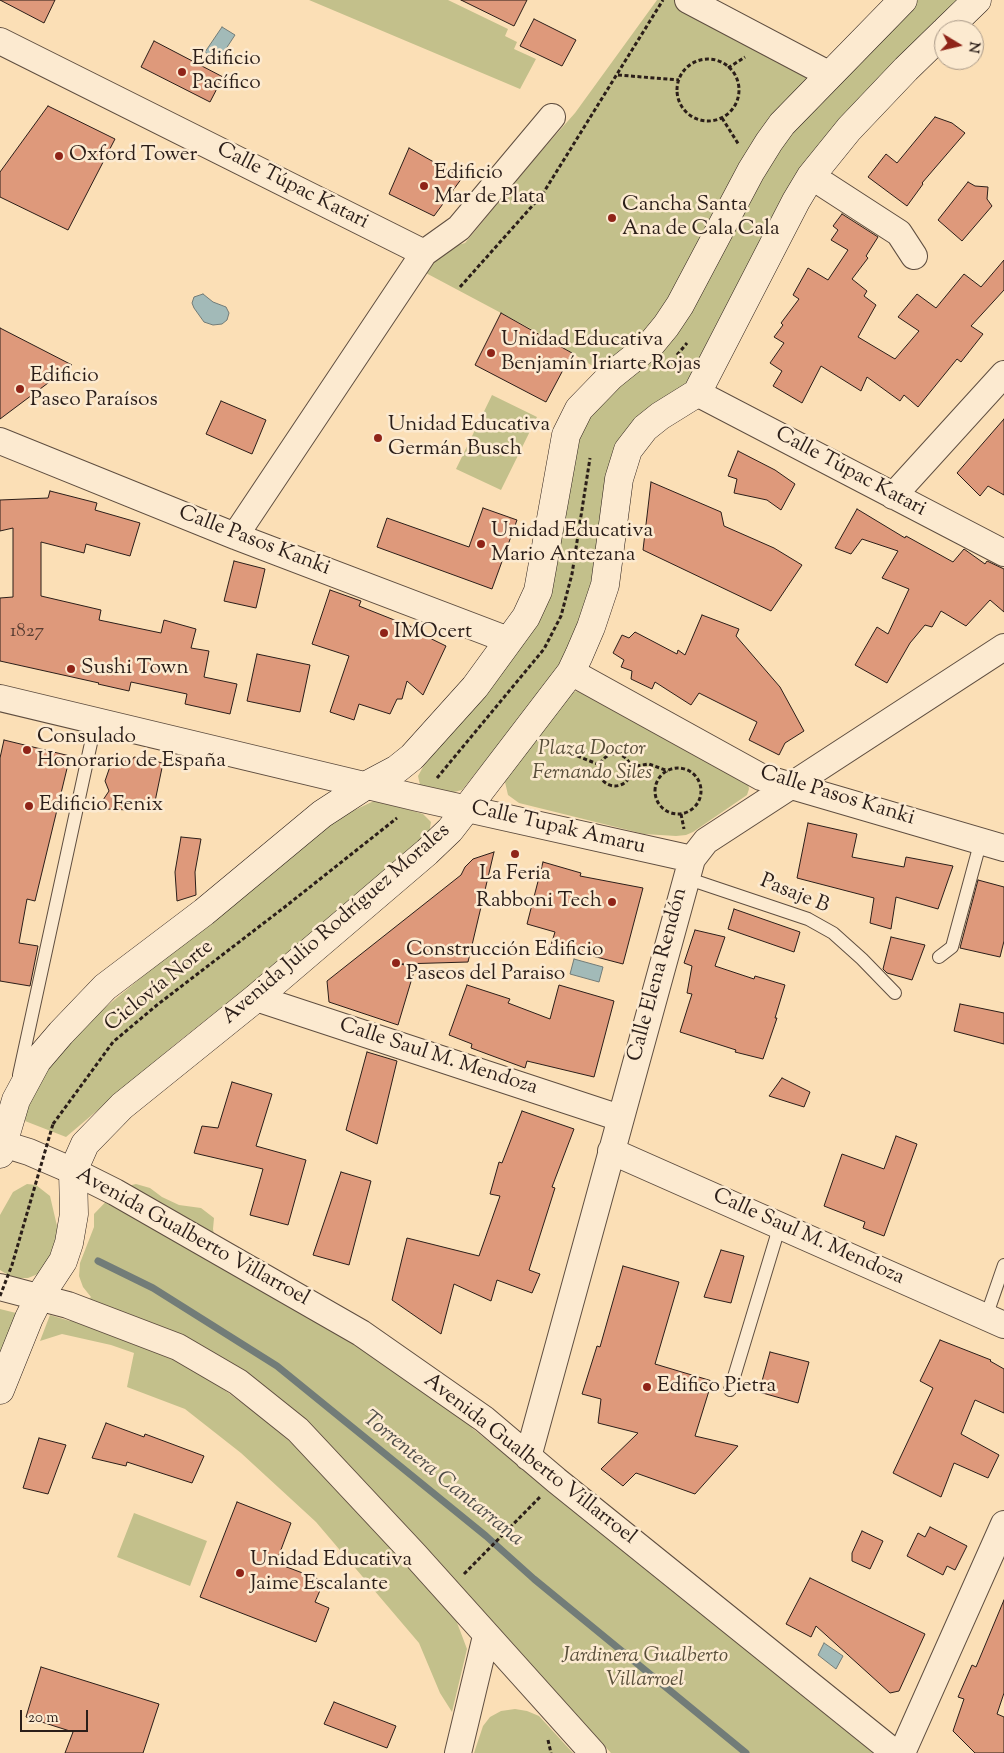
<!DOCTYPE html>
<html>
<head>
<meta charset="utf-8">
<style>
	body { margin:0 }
	#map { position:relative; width:1004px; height:1753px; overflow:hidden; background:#fbdfb6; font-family:"Sorts Mill Goudy",serif }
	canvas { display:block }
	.north { position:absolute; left:934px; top:20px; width:50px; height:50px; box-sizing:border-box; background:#fcead0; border:1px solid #a89887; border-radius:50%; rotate:99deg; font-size:14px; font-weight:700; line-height:20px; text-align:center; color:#2b1e19 }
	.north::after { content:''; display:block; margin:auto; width:18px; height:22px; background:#8f2418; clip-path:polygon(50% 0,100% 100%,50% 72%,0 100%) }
	.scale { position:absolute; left:20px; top:1710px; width:68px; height:22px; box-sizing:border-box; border:2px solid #2b1e19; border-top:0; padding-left:6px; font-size:15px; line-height:18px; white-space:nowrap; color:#2b1e19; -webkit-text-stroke:4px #fcead0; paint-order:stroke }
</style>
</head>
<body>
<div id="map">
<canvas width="1004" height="1753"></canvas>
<div class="north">N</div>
<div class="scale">20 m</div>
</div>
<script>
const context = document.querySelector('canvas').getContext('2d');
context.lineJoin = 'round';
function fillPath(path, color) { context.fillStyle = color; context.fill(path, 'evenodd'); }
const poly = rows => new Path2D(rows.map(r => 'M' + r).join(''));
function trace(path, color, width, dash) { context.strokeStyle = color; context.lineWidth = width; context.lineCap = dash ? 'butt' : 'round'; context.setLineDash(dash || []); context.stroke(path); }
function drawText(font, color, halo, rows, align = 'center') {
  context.font = font + ' "Sorts Mill Goudy",serif'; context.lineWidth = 5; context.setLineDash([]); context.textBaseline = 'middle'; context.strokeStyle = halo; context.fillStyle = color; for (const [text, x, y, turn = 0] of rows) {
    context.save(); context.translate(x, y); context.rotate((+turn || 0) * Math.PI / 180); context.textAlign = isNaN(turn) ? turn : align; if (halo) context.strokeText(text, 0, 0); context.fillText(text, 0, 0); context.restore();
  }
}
fillPath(poly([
	[309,0,448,0,508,29,505,36,517,42,514,49,536,59,520,89],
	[657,0,674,0,814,74,668,304,643,334,599,370,550,339,424,272,444,249,465,243,537,156,575,113],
	[918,0,962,0,879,85,688,383,639,419,594,595,560,669,462,790,450,793,420,785,418,776,423,767,511,656,579,431,768,157],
	[492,395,537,417,501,490,456,469],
	[578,691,748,783,749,789,747,795,693,832,686,835,676,836,644,834,519,803,508,795,505,782,508,769,572,692],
	[376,800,423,814,431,822,429,834,259,978,178,1042,66,1137,25,1121,28,1097,50,1062,82,1027,203,926,340,817],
	[27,1184,36,1185,50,1196,57,1226,57,1240,53,1252,45,1268,38,1274,28,1278,17,1278,8,1275,0,1270,0,1215,13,1192],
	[136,1184,150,1188,162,1197,179,1205,201,1208,214,1218,213,1229,218,1255,309,1316,350,1342,355,1339,471,1419,472,1428,877,1753,611,1753,321,1439,163,1352,219,1386,257,1414,294,1445,362,1515,456,1620,467,1649,452,1712,440,1693,419,1643,316,1522,241,1453,185,1409,127,1387,134,1353,111,1345,62,1334,40,1341,50,1315,70,1321,91,1297,83,1287,79,1276,80,1263,94,1227,94,1214,119,1188],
	[0,1309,20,1314,0,1361],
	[134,1513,207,1541,190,1586,117,1557],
	[515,1709,527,1711,539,1716,573,1753,474,1753,483,1726,490,1717,501,1711]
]), '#c3c08b');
const water = poly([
	[222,27,235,35,218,61,205,52,222,27],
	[203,294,213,302,226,307,229,313,227,320,222,324,213,325,204,322,194,308,192,303,194,297,203,294],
	[574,959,603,967,599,982,570,974,574,959],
	[824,1643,843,1656,836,1669,818,1655,824,1643]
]);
fillPath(water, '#a2bab8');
trace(water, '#727c78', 1);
trace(poly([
	[98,1261,153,1288,277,1366,486,1536,534,1579,746,1753]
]), '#727c78', 7);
const building = poly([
	[0,0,55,0,44,23,0,0],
	[461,0,527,0,514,26,461,0],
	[534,19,576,40,562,66,520,46,534,19],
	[154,41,223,77,210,102,141,67,154,41],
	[48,106,115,139,68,230,0,197,0,172,48,106],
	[935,117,952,123,965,133,922,183,923,184,907,206,868,177,886,154,897,163,935,117],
	[409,148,462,178,434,216,389,194,409,148],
	[968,182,975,186,988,187,987,199,992,206,962,241,938,220,968,182],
	[842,214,878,237,866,256,868,258,852,279,867,291,864,296,876,305,858,337,895,359,919,331,898,317,917,294,936,308,964,274,981,287,1004,260,1004,290,971,326,983,334,961,362,957,359,918,407,904,395,900,401,867,377,861,391,821,366,802,403,773,386,782,371,770,363,784,343,774,337,783,325,781,323,799,299,793,295,808,268,828,280,848,250,831,240,838,230,833,226,842,214],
	[501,313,572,353,546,402,475,365,501,313],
	[0,328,72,365,0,419,0,328],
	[221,401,266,420,252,454,206,434,221,401],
	[1004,419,1004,495,988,486,980,496,957,473,1004,419],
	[738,451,775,470,795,484,781,510,767,500,734,493,737,479,728,476,738,451],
	[651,482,721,512,724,526,774,548,802,565,771,611,643,550,651,482],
	[50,491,97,503,95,510,140,523,130,556,86,544,84,553,41,542,41,596,101,610,99,620,161,633,164,620,196,629,191,648,209,651,204,677,237,684,230,714,185,704,187,694,131,682,129,691,98,684,99,683,0,661,0,598,13,597,13,528,0,531,0,500,48,498,50,491],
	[483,508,517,520,492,589,377,547,387,518,469,547,483,508],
	[857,509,905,538,906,536,953,562,964,549,985,564,987,561,1004,569,1004,612,990,600,966,626,941,611,932,627,925,625,910,643,887,683,855,665,877,627,888,634,909,589,882,578,898,551,862,539,851,554,835,548,857,509],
	[234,561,265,569,256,608,224,601,234,561],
	[330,590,361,601,359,606,412,627,411,629,446,646,423,695,407,681,402,699,397,699,390,714,359,704,354,720,330,712,349,656,312,644,330,590],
	[702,615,739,629,736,636,780,687,804,731,785,743,779,755,749,740,757,722,699,693,691,705,655,682,652,689,631,679,632,671,621,667,624,660,613,653,622,635,629,638,635,632,677,654,678,650,685,655,702,615],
	[257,654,310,665,300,712,247,701,257,654],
	[4,740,70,756,35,901,27,899,19,943,38,946,30,986,0,981,0,758,4,740],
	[114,755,131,762,134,757,163,763,153,811,107,809,103,800,109,791,105,781,114,755],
	[808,823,857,834,852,857,904,867,906,857,953,866,938,909,896,897,891,929,870,923,874,898,797,878,808,823],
	[181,837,201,839,195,872,196,895,177,901,175,872,181,837],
	[494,852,468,962,401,964,415,968,398,1025,329,1002,327,981,461,875,465,867,473,859,494,852],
	[543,862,581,873,580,876,643,888,623,964,551,945,555,932,527,924,543,862],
	[978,880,1004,887,1004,941,1000,957,960,948,978,880],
	[734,909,800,932,794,952,728,929,734,909],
	[695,930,725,937,715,966,754,979,755,976,785,985,775,1018,777,1018,763,1059,735,1052,736,1050,680,1032,692,994,687,993,692,966,684,963,695,930],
	[891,937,925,945,912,980,887,973,883,969,891,937],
	[467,985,510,999,508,1003,550,1019,559,985,614,1001,594,1077,527,1061,525,1068,471,1048,472,1044,449,1035,467,985],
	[960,1004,1004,1013,1004,1044,954,1031,960,1004],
	[367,1052,397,1061,377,1144,346,1130,367,1052],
	[782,1078,810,1092,804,1107,769,1096,782,1078],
	[232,1082,272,1094,256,1146,306,1160,288,1225,250,1215,263,1169,194,1153,202,1126,218,1128,232,1082],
	[522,1111,574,1129,552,1187,555,1188,529,1270,540,1274,532,1293,497,1280,491,1301,454,1284,441,1334,392,1300,407,1238,479,1256,500,1196,490,1194,499,1162,502,1163,522,1111],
	[896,1136,917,1144,884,1236,863,1228,865,1222,824,1206,842,1154,884,1169,896,1136],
	[341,1172,371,1181,349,1265,313,1255,341,1172],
	[721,1250,744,1256,731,1303,704,1297,721,1250],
	[623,1266,679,1282,655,1364,712,1381,695,1436,738,1446,695,1494,636,1473,623,1486,601,1469,638,1433,598,1423,601,1399,582,1394,597,1346,600,1347,623,1266],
	[940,1340,991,1360,990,1361,1004,1369,1004,1413,975,1400,961,1434,999,1455,988,1478,954,1463,941,1497,893,1473,933,1388,920,1381,940,1340],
	[770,1352,809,1362,798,1403,759,1392,770,1352],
	[106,1423,144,1437,145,1434,204,1456,192,1483,127,1462,126,1466,92,1458,106,1423],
	[39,1438,66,1445,48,1494,23,1488,39,1438],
	[237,1502,291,1523,276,1563,324,1581,315,1602,329,1608,316,1642,200,1597,237,1502],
	[930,1527,967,1546,955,1570,947,1566,943,1575,907,1556,918,1533,925,1537,930,1527],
	[862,1531,883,1541,870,1569,852,1561,852,1553,862,1531],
	[810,1578,925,1634,899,1691,890,1693,816,1626,811,1637,786,1624,810,1578],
	[1004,1600,1004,1693,997,1714,1004,1717,1004,1753,975,1753,953,1731,964,1699,958,1697,972,1665,976,1667,1004,1600],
	[41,1667,159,1704,143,1753,65,1753,73,1732,26,1717,41,1667],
	[334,1702,396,1726,387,1748,324,1724,334,1702]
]);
fillPath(building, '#de997b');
trace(building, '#2b1e19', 1);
const service = poly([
	[686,878,808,919,833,933,862,959,895,993],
	[939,957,952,947,981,840],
	[19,1075,96,720],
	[986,1317,1004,1265],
	[730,1390,776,1238,779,1225]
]);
const minor = poly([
	[688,0,830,75],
	[0,41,424,253],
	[811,176,899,233,914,256],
	[697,393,1004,553],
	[0,441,235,536,508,640],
	[893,496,1004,374],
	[235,536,424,253,459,228,552,117],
	[571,672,761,777,1004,848],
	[0,698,418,798,692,859],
	[256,998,620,1118],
	[0,1143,29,1152,73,1171,115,1192,361,1333,484,1419,556,1480,895,1753],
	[611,1151,1004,1325],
	[0,1287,68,1305,178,1347,238,1382,298,1430,415,1555,593,1753],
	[528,1457,692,859,706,841,1004,647],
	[458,1753,486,1636],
	[902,1753,1004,1524]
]);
const secondary = poly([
	[946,30,977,0],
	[0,1154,16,1100,37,1061,61,1033,105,987,204,912,322,814,365,786,397,769,412,757,475,687,526,617,538,591,566,435,579,409,611,376,652,343,666,326,680,305,751,171,769,142,782,124,903,0],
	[0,1390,29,1318,40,1296,63,1261,69,1243,74,1214,73,1171,85,1144,122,1106,256,998,427,852,450,830,467,808,571,672,579,655,591,627,605,585,619,479,628,450,645,428,660,416,697,393,796,201,811,176,849,129,906,69,944,32]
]);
trace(service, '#5f4e40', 14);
trace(minor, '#5f4e40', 28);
trace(secondary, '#2b1e19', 29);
trace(poly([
	'677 90a31 31 0 1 1 62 0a31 31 0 1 1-62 0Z',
	[728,68,745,57],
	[618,75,679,80],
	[722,118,739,145],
	[460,287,542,195,663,0],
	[677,355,687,343],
	[547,744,600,765],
	'599 770a16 16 0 1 1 32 0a16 16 0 1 1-32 0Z',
	[630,767,649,764,668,771],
	'655 791a23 23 0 1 1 46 0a23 23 0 1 1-46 0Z',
	[437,778,544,649,561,616,572,574,590,458],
	[681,814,684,829],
	[53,1124,113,1042,157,1005,286,906,397,818],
	[464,1574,540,1497],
	[548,1740,551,1753]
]), '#2b1e19', 3, [4, 2.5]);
trace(service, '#fcead0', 12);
trace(minor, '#fcead0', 26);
trace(secondary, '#fcead0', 28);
trace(poly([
	[0,1296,12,1265,53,1124]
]), '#2b1e19', 3, [4, 2.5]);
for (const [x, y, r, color] of [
	[182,72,5,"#8f2418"],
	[59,156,5,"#8f2418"],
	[424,186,5,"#8f2418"],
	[612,218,5,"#8f2418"],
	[491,353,5,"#8f2418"],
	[20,389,5,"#8f2418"],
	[378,438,5,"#8f2418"],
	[481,544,5,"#8f2418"],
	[384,633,5,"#8f2418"],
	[71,669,5,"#8f2418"],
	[27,750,5,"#8f2418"],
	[29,806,5,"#8f2418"],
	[515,854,5,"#8f2418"],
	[612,902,5,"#8f2418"],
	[396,963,5,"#8f2418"],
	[647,1387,5,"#8f2418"],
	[240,1573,5,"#8f2418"]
]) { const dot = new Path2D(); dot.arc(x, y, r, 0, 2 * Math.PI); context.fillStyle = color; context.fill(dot); trace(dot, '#fcead0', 2); }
drawText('19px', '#583d32', null, [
	["1827",27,633]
]);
drawText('21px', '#2b1e19', '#fcead0', [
	["Edificio",192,60],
	["Pacífico",192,84],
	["Oxford Tower",69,156],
	["Edificio",434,174],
	["Mar de Plata",434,198],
	["Cancha Santa",622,206],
	["Ana de Cala Cala",622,230],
	["Unidad Educativa",501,341],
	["Benjamín Iriarte Rojas",501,365],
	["Edificio",30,377],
	["Paseo Paraísos",30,401],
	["Unidad Educativa",388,426],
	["Germán Busch",388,450],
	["Unidad Educativa",491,532],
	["Mario Antezana",491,556],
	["IMOcert",394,633],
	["Sushi Town",81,669],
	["Consulado",37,738],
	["Honorario de España",37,762],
	["Edificio Fenix",39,806],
	["La Feria",515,875,"center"],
	["Rabboni Tech",602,902,"right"],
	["Construcción Edificio",406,951],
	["Paseos del Paraiso",406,975],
	["Edifico Pietra",657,1387],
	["Unidad Educativa",250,1561],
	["Jaime Escalante",250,1585]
], 'left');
drawText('21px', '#2b1e19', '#fcead0', [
	["Calle Túpac Katari",292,187,27],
	["Calle Túpac Katari",850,473,28],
	["Calle Pasos Kanki",254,542,21],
	["Calle Pasos Kanki",837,797,17],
	["Calle Tupak Amaru",558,829,13],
	["Pasaje B",794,895,22],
	["Avenida Julio Rodríguez Morales",337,925,-41],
	["Calle Elena Rendón",659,975,-75],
	["Ciclovía Norte",160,987,-39],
	["Calle Saul M. Mendoza",438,1058,18],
	["Avenida Gualberto Villarroel",192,1238,29],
	["Calle Saul M. Mendoza",808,1238,24],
	["Avenida Gualberto Villarroel",529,1460,38]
]);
drawText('italic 21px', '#594f3b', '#fcead0', [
	["Plaza Doctor",592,750],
	["Fernando Siles",592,774],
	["Jardinera Gualberto",645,1657],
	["Villarroel",645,1681]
]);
drawText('italic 22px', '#4f4d49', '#fcead0', [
	["Torrentera Cantarrana",442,1480,39]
]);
</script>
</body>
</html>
